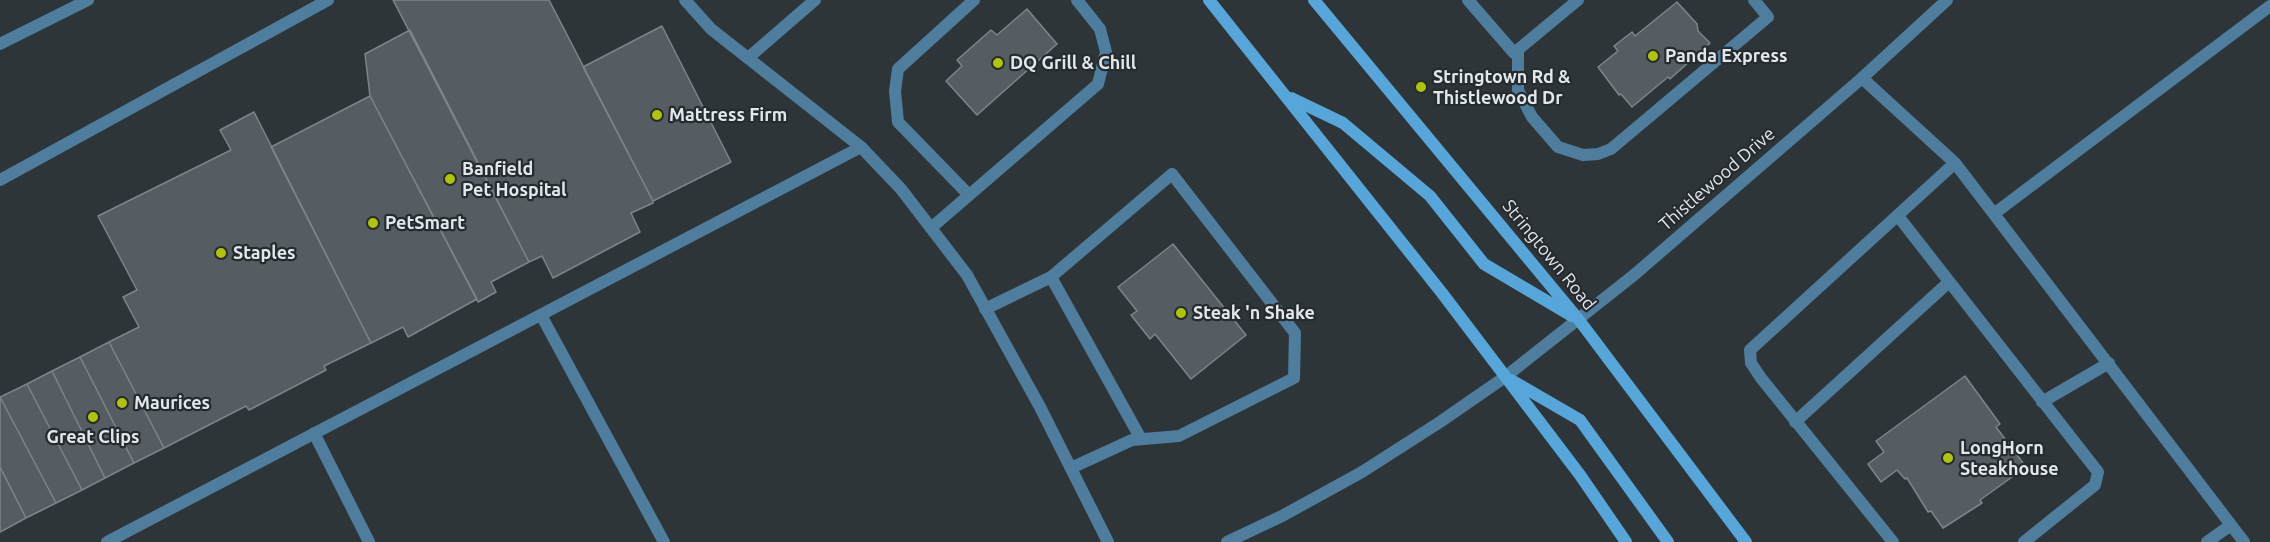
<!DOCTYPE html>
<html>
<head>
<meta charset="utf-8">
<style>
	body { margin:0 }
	canvas { display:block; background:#2e3539 }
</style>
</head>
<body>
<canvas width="2270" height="542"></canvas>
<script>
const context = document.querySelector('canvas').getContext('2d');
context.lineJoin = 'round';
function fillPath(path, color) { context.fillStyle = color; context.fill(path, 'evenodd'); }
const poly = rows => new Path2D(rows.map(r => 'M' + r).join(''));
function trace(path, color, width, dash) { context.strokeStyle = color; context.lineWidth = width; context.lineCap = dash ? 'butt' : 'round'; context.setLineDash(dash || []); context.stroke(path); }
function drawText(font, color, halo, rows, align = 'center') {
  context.font = font + ' Ubuntu,sans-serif'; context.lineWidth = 4.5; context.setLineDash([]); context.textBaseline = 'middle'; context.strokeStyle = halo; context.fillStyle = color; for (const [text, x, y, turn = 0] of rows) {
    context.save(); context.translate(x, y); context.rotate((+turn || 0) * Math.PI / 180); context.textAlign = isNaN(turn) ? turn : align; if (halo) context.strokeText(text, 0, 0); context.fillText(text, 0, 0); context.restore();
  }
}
const building = poly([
	[393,0,549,0,653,201,653,203,631,213,640,232,553,278,542,256,529,262,393,0],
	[1677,2,1697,24,1698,31,1710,43,1670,79,1668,77,1632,107,1621,94,1619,95,1598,67,1618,51,1614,46,1632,32,1635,36,1677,2],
	[1027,9,1057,44,977,115,946,81,962,66,957,60,991,30,997,35,1027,9],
	[662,26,731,162,653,201,583,67,662,26],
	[410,30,529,262,491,282,496,292,478,302,370,96,365,54,410,30],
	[370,96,477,299,408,337,403,327,371,343,271,147,370,96],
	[254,112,371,343,324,366,326,370,249,410,246,406,164,448,109,342,139,327,123,297,137,290,98,216,231,150,220,130,254,112],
	[1173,244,1246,335,1191,379,1155,334,1150,339,1131,315,1137,311,1118,287,1173,244],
	[109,342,164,448,134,463,80,357,109,342],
	[80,357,134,463,105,478,52,371,80,357],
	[52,371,105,478,82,490,27,384,52,371],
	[1965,376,2000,424,1996,427,2026,467,1980,500,1982,503,1943,528,1931,511,1928,512,1907,478,1905,479,1897,470,1881,482,1868,464,1884,452,1876,441,1965,376],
	[27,384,82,490,56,503,0,397,27,384],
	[0,397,56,503,26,518,0,467,0,397],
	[0,467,26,518,0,532,0,467]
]);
fillPath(building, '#565d62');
trace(building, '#7d858a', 1.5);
trace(poly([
	[1468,0,1514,53,1578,0],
	[1518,50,1518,90,1532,117,1558,147,1583,155,1598,154,1611,149,1768,17,1754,0],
	[748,58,815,0],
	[1862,78,1955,163,2244,542],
	[0,180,328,0],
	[969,195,898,122,895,91,898,69,974,0],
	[1995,213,2270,6],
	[1898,216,2098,472,2095,485,2024,542],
	[931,228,1098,84,1106,52,1100,29,1077,0],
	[1051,277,1141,439],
	[985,309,1051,277,1172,174,1295,333,1294,378,1179,436,1132,440,1071,468],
	[541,315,664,542],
	[2042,402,2109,363],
	[1795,422,1949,282],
	[314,433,369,542],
	[107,542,861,147],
	[1893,542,1761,378,1751,363,1750,350,1955,163],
	[2207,542,2231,525]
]), '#4e7d9e', 12);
trace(poly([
	[685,0,711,29,861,147,901,189,967,275,1040,407,1108,542],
	[0,44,88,0],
	[1227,542,1282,516,1362,472,1440,422,1505,377,1634,275,1862,78,1947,0]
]), '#4e7d9e', 12);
trace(poly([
	[1209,0,1442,293,1580,475,1626,542],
	[1314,0,1579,320,1746,542],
	[1291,98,1343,123,1430,196,1484,264,1572,316],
	[1511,380,1580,420,1668,542]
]), '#57a6da', 12);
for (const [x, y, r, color] of [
	[1653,56,6,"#afc504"],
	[998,63,6,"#afc504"],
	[1421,87,6,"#afc504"],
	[657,115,6,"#afc504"],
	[450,179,6,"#afc504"],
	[373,223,6,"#afc504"],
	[221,253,6,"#afc504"],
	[1181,313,6,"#afc504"],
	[122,403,6,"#afc504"],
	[93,417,6,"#afc504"],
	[1948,458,6,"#afc504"]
]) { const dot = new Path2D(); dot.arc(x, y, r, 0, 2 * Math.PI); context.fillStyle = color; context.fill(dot); trace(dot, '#252b2f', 2); }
drawText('bold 18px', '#e3e7ea', '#252b2f', [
	["Panda Express",1665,56],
	["DQ Grill & Chill",1010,63],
	["Stringtown Rd &",1433,77],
	["Thistlewood Dr",1433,98],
	["Mattress Firm",669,115],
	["Banfield",462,169],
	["Pet Hospital",462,190],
	["PetSmart",385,223],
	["Staples",233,253],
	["Steak 'n Shake",1193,313],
	["Maurices",134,403],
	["Great Clips",93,437,"center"],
	["LongHorn",1960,448],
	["Steakhouse",1960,469]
], 'left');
drawText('18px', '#e3e7ea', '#252b2f', [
	["Thistlewood Drive",1717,179,-41],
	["Stringtown Road",1549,255,51]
]);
</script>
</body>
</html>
